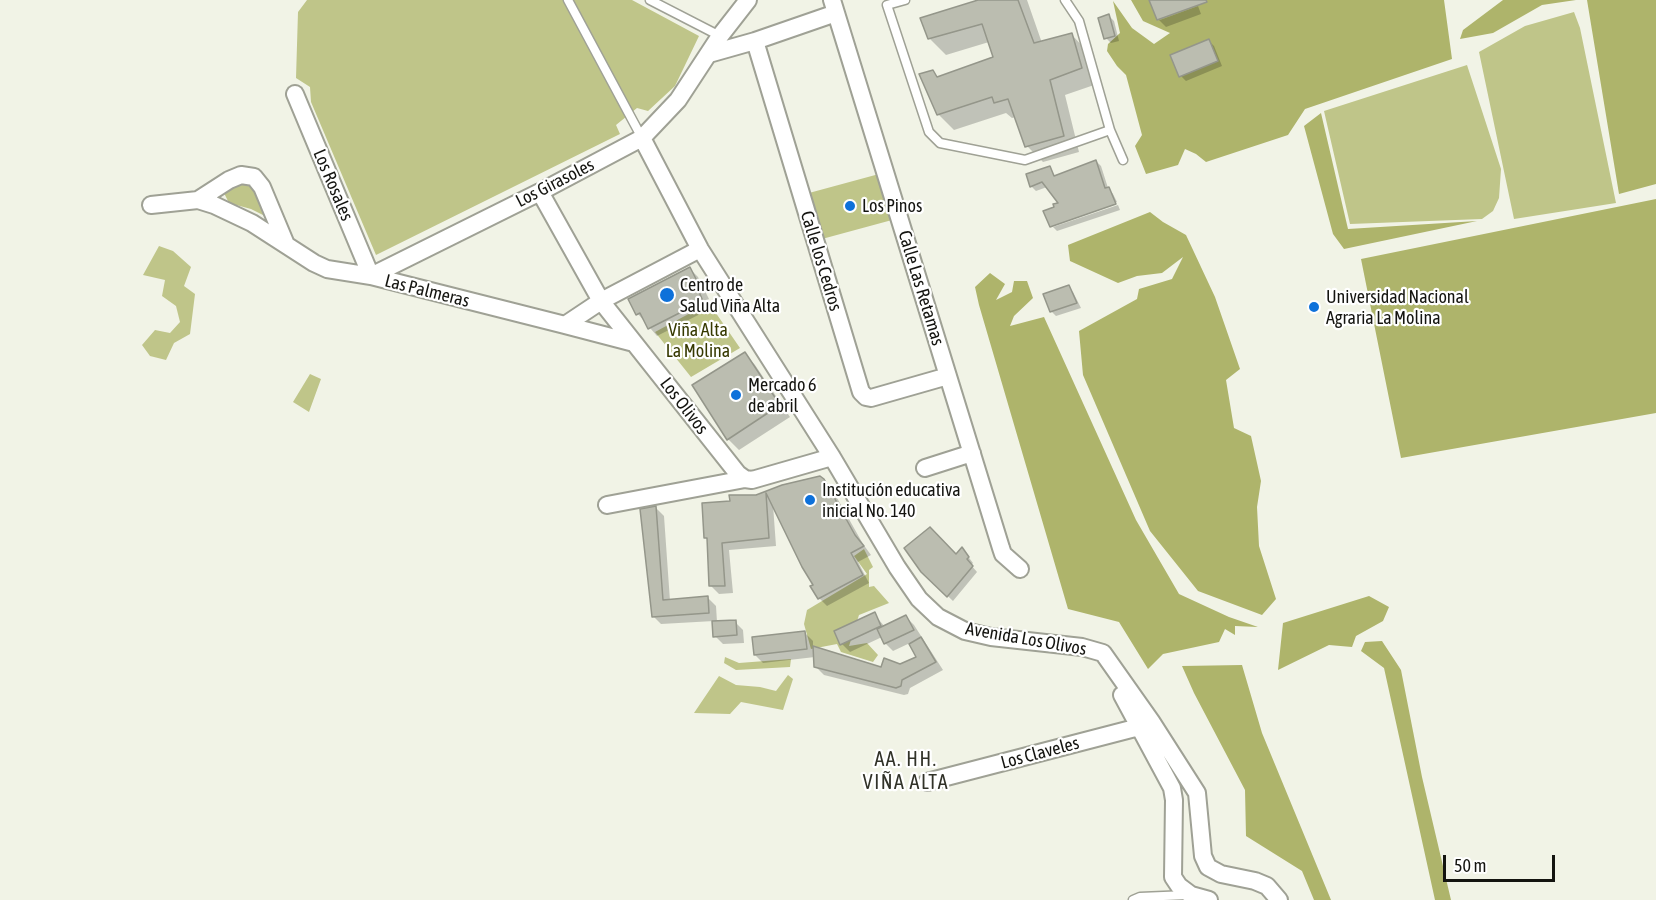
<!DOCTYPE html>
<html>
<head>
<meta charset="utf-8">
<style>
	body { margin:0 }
	#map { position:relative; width:1656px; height:900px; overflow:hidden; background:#f1f3e6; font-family:"Asap Condensed",sans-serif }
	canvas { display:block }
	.scale { position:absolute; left:1443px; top:855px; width:112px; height:27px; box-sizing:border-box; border:3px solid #141410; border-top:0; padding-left:8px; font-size:18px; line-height:21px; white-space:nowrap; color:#141410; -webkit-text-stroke:4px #fff; paint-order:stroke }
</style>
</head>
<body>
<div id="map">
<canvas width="1656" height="900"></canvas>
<div class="scale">50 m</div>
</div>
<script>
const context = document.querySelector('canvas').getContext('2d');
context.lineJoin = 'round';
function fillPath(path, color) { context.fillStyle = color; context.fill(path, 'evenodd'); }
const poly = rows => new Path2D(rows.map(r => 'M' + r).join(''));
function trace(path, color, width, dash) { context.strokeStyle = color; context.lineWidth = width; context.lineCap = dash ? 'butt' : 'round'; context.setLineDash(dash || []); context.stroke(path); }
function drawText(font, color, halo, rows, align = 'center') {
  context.font = font + ' "Asap Condensed",sans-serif'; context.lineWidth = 4.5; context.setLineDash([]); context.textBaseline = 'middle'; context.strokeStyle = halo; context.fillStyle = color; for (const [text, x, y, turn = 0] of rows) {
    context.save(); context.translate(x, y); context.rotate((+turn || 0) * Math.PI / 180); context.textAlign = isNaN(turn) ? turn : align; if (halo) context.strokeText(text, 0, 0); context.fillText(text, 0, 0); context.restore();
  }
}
fillPath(poly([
	[307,0,632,0,699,36,675,86,648,111,637,108,616,125,620,134,376,255,311,102,310,87,296,78,298,12],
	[1574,12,1580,28,1616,203,1514,219,1479,52,1525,26],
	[1467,65,1501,169,1499,198,1493,211,1482,219,1350,224,1324,111],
	[879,174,892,220,822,239,809,193],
	[237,182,256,186,265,209,265,216,251,209,229,203,223,191],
	[159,246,173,251,191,267,184,286,195,294,190,334,174,343,166,360,150,356,142,345,155,330,170,333,180,322,176,306,162,296,165,280,143,275],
	[709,303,740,348,691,377,655,332],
	[310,374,321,379,309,412,293,402],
	[864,549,873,567,869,570,869,587,874,586,889,603,859,615,849,646,867,643,878,655,873,662,841,652,837,644,811,649,804,624,807,610,867,574,854,556],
	[725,657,739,663,791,659,790,667,736,670,724,663],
	[788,675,793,679,783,710,741,702,730,714,694,713,719,676,736,685,760,687,776,691]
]), '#bfc589');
fillPath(poly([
	[1131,0,1444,0,1452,59,1305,109,1288,135,1206,162,1196,154,1185,149,1178,165,1146,174,1135,146,1142,135,1126,75,1117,66,1107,51,1108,44,1120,33,1113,1,1132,28,1154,44,1170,33,1143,21],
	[1503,0,1576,0,1542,5,1493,33,1460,39,1463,30],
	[1587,0,1656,0,1656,184,1619,194],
	[1321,113,1348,229,1477,221,1344,249,1333,234,1304,126],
	[1656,199,1656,413,1401,458,1361,259],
	[1150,212,1163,222,1186,235,1215,297,1240,369,1226,380,1234,428,1251,436,1261,481,1257,507,1259,546,1276,599,1262,615,1198,591,1150,531,1083,375,1079,331,1137,299,1139,289,1172,279,1183,257,1162,273,1137,276,1118,283,1070,261,1068,245],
	[990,273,1005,284,996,300,1012,292,1014,281,1027,281,1033,298,1014,316,1010,326,1044,317,1136,520,1179,594,1229,617,1258,627,1235,626,1235,635,1225,629,1219,642,1163,654,1148,669,1119,622,1068,609,979,305,975,287],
	[1369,596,1389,607,1383,621,1356,636,1352,647,1329,645,1278,670,1283,623],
	[1382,641,1401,670,1422,777,1451,900,1435,900,1384,668,1361,651,1365,642],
	[1242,665,1262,733,1331,900,1314,900,1302,871,1246,836,1245,790,1194,693,1182,666]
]), '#aeb46b');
fillPath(poly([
	[975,0,1027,0,1042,43,1072,35,1087,51,1097,84,1065,95,1079,152,1043,162,1027,146,1016,117,1012,118,1006,113,954,130,938,114,932,72,938,78,995,58,989,42,946,55,930,39,922,19,976,2],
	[1151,0,1196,0,1160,17,1160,20,1198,6,1201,14,1166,27,1158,19],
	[1109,16,1114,21,1119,41,1111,43,1106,38],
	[1209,41,1214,46,1222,66,1186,81,1181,76],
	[1096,161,1101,166,1108,188,1113,194,1117,202,1052,225,1060,204,1047,187,1036,191,1031,186,1049,168,1056,177],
	[1118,205,1120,210,1057,231,1053,227],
	[690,269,698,277,709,299,706,301,710,309,657,336,638,314],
	[1068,287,1073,292,1081,308,1056,316,1051,311],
	[745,354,755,365,790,417,739,450,728,439],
	[824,480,832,489,863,544,871,555,858,562,869,583,827,606,819,598,815,585,773,505,776,546,729,550,733,593,719,594,711,586,708,541,705,537,731,503,757,497,782,486],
	[656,508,664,516,670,601,708,598,716,606,717,622,735,622,743,630,744,643,723,644,715,636,714,621,661,624,653,616],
	[966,554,973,563,971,565,977,572,953,601,922,571,956,556],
	[874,614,885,627,906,617,914,625,943,670,910,688,908,694,904,695,824,675,816,667,815,657,763,663,755,655,805,633,813,641,813,648,882,669,900,666,918,658,910,643,893,651,885,643,882,637,850,652,842,644]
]), '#0003');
const building = poly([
	[978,0,1018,0,1034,43,1072,33,1082,68,1050,80,1064,136,1025,147,1008,99,994,103,992,97,937,115,919,74,933,70,937,77,993,57,982,24,928,39,920,18,978,0],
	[1149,0,1206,0,1207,2,1157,20,1149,0],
	[1109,14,1115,36,1104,39,1098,18,1109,14],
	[1209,39,1218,61,1179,77,1170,55,1209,39],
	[1096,160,1105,188,1109,187,1116,204,1050,227,1043,211,1054,207,1053,204,1058,203,1042,182,1030,187,1026,174,1050,166,1054,176,1096,160],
	[690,267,702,291,699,292,703,301,648,329,640,313,636,315,628,299,690,267],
	[1069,285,1077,303,1050,312,1043,294,1069,285],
	[745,352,780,405,727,440,692,385,745,352],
	[820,476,824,479,855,535,864,546,851,553,863,575,818,599,810,586,813,585,802,567,766,493,769,538,722,543,725,586,709,586,707,538,704,538,702,503,730,501,729,495,756,495,782,485,820,476],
	[656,506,663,600,708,596,709,613,652,617,640,509,656,506],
	[930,527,956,554,962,547,969,557,967,559,973,566,947,597,921,572,904,548,930,527],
	[875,612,881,626,840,645,834,631,875,612],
	[906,615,914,630,884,644,877,629,906,615],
	[736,620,737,635,713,637,712,621,736,620],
	[805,631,807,649,754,655,752,637,805,631],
	[921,637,936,662,902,680,901,686,896,688,814,667,813,646,881,667,884,658,900,664,916,657,909,644,921,637]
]);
fillPath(building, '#bbbdb0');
trace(building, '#94968a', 1.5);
const lane = poly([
	[568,0,642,138],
	[650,0,720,36],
	[905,0,887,5,929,132,940,143,1025,160,1110,130],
	[1065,0,1079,21,1110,130,1123,160],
	[1133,900,1140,897,1187,895]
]);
const street = poly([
	[832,0,1001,548,1003,554,1020,569],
	[755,41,861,392,866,397,871,398,948,376],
	[709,54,755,41,836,13],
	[295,94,371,276,540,192,642,138,678,100,720,36,748,0],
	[642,138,700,249,832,457,897,567,919,599,938,617,965,631,991,637,1082,647,1103,653,1151,721,1197,793,1203,856,1208,867,1221,874,1255,881,1267,886,1279,900],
	[540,192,601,301,738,474,745,479,752,480,832,457],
	[198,200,229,180,241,175,254,177,262,187,285,242],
	[151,205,198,200,214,205,252,223,314,263,327,269,371,276,565,325,601,301,700,249],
	[565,325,634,343],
	[925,468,972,453],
	[607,505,745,479],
	[1122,695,1172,788,1174,800,1173,877,1179,886,1191,895,1209,900],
	[927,782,1139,727,1149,722]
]);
trace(lane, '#9fa195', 11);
trace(street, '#9fa195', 20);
trace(lane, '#fff', 8);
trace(street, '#fff', 16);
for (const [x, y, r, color] of [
	[850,206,6,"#0e71da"],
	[667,295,8,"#0e71da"],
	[1314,307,6,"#0e71da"],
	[736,395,6,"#0e71da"],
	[810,500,6,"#0e71da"]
]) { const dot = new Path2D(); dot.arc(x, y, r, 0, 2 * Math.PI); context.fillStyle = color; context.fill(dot); trace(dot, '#fff', 2); }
drawText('18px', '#141410', '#fff', [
	["Los Girasoles",555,183,-27],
	["Los Rosales",333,185,67],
	["Calle los Cedros",821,261,73],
	["Calle Las Retamas",921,288,73],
	["Las Palmeras",427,291,14],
	["Los Olivos",684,406,52],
	["Avenida Los Olivos",1026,639,10],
	["Los Claveles",1040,753,-15]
]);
drawText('18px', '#141410', '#fff', [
	["Los Pinos",862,206],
	["Centro de",680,285],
	["Salud Viña Alta",680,306],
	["Universidad Nacional",1326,297],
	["Agraria La Molina",1326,318],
	["Mercado 6",748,385],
	["de abril",748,406],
	["Institución educativa",822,490],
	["inicial No. 140",822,511]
], 'left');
drawText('18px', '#363900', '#fff', [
	["Viña Alta",698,330],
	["La Molina",698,351]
]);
context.letterSpacing = '1.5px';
drawText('20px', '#313228', '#fff', [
	["AA. HH.",906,760],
	["VIÑA ALTA",906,783]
]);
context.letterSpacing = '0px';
</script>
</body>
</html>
